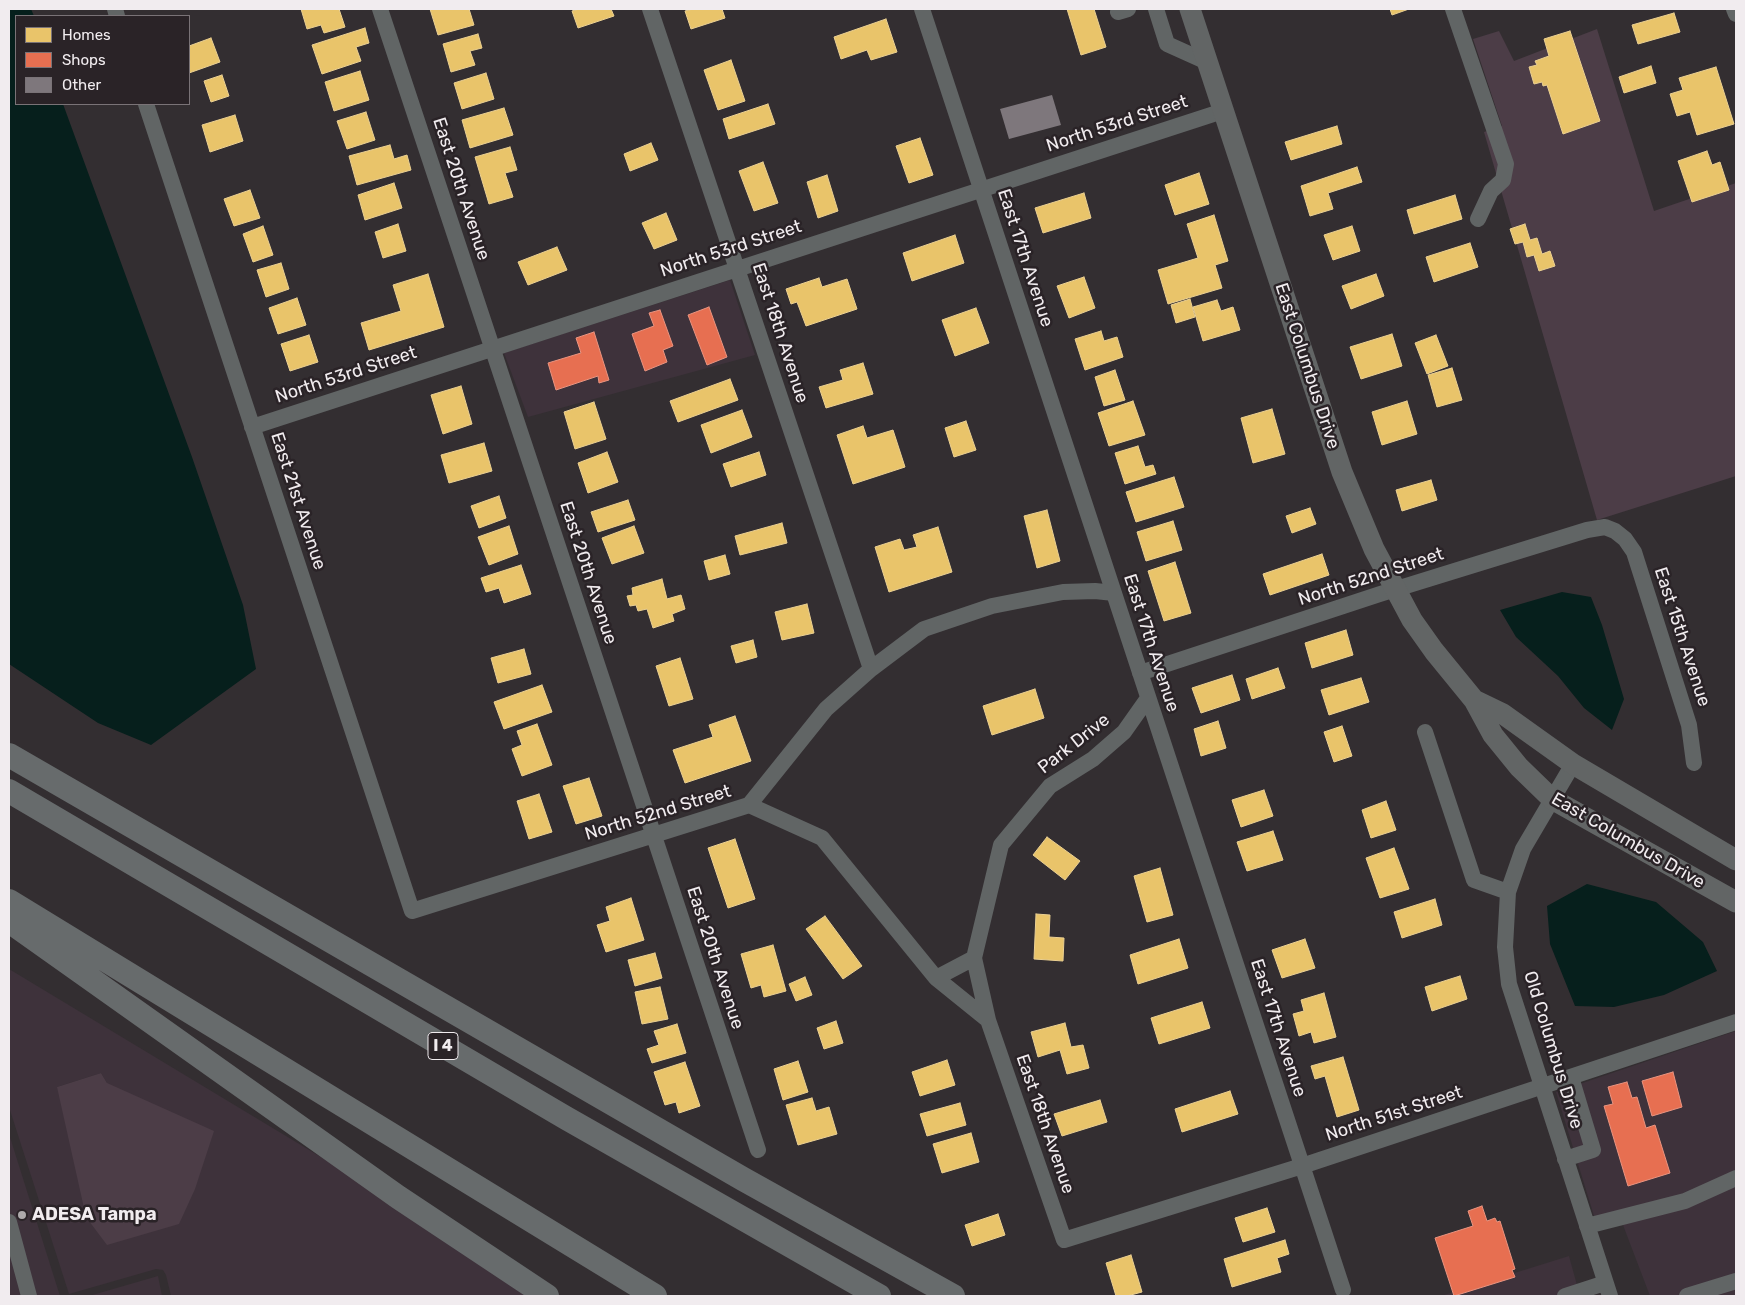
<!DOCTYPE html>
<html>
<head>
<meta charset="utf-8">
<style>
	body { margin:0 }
	#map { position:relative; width:1745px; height:1305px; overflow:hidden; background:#332e31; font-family:Rubik,sans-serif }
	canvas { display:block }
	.frame { position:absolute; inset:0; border:10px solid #f1ecef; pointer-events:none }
	.legend { position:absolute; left:15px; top:15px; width:175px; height:90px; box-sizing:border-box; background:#2a2327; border:1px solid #7a7377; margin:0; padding:6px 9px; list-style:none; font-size:15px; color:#f1ecef }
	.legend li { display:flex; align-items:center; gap:10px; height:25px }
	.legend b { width:25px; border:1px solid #7a7377 }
</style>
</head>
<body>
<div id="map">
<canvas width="1745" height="1305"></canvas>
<div class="frame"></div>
<ul class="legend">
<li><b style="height:14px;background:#e9c46a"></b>Homes</li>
<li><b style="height:14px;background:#e76f51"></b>Shops</li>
<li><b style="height:14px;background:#7e777c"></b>Other</li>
</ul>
</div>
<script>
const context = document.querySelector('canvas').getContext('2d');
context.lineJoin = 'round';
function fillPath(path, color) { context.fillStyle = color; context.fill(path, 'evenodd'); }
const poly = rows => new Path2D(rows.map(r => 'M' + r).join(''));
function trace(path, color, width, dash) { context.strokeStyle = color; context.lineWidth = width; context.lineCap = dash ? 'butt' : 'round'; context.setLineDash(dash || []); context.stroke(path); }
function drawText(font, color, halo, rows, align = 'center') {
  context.font = font + ' Rubik,sans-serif'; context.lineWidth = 5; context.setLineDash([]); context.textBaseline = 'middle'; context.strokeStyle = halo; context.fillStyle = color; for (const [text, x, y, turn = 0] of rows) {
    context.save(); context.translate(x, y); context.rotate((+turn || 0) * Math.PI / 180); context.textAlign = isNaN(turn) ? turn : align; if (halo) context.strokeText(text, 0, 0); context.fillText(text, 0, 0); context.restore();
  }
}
fillPath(poly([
	[730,280,755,355,528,417,504,353],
	[9,969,334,1165,530,1296,171,1296,166,1275,163,1270,156,1269,69,1294,9,1107],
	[101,1073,107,1083,57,1087],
	[1736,1031,1736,1296,1650,1296,1623,1225,1598,1229,1556,1092],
	[9,1134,60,1296,9,1296],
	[1569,1256,1580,1296,1441,1296],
	[158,1276,162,1296,89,1296]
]), '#3e323b');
fillPath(poly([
	[1597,29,1654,211,1736,183,1736,476,1597,520,1484,132,1502,126,1473,39,1499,31,1514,61],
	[101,1073,107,1083,214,1131,195,1189,179,1224,107,1245,86,1217,57,1087]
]), '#4c3d47');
fillPath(poly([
	[9,9,31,9,34,16,16,16,16,104,63,104,192,457,243,605,256,669,151,745,98,723,9,664],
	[1562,592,1591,597,1602,625,1624,699,1612,730,1584,708,1558,676,1516,637,1500,610],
	[1587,884,1656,902,1703,942,1717,971,1664,995,1614,1007,1575,1006,1550,944,1547,906]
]), '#061f1c');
const homes = poly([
	[301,9,339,9,345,27,324,33,321,25,307,29,301,9],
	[430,9,469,9,474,25,438,35,430,9],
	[579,9,611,9,614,16,578,28,572,11,579,9],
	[693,9,722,9,725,18,691,29,685,11,693,9],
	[1067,9,1094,9,1106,47,1081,55,1067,9],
	[1390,9,1409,9,1392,15,1390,9],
	[1674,13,1680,32,1638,44,1632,25,1674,13],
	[886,19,897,52,871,60,867,50,841,59,834,37,886,19],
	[365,28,369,43,356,47,361,61,322,74,312,45,365,28],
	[1570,31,1600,121,1563,134,1547,85,1543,86,1542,82,1534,84,1529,67,1537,65,1535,61,1549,56,1544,39,1570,31],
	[478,34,482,48,470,51,475,65,451,72,443,44,478,34],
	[211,38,220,62,189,73,189,46,211,38],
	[731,60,745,101,718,110,704,70,731,60],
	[1651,66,1656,83,1624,93,1619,77,1651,66],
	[1716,67,1734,124,1697,135,1690,112,1677,116,1670,94,1683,90,1679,78,1716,67],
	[360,71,369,100,334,111,325,82,360,71],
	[486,73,494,99,462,109,454,83,486,73],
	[222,75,229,96,211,102,204,81,222,75],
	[768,104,775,124,729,139,723,119,768,104],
	[504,108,513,135,470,148,462,120,504,108],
	[366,112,375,140,347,149,337,121,366,112],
	[235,115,243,141,210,152,202,125,235,115],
	[1337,126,1342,144,1291,160,1285,142,1337,126],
	[920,138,933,175,909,183,896,146,920,138],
	[651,143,658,160,630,171,624,154,651,143],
	[390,145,394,159,407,155,411,170,357,185,349,156,390,145],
	[510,147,517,170,505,173,513,197,489,204,475,157,510,147],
	[1707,151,1712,165,1720,162,1729,190,1692,202,1678,161,1707,151],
	[763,162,778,203,754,211,739,171,763,162],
	[1357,167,1362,182,1328,193,1333,209,1310,216,1301,186,1357,167],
	[1199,173,1209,204,1175,215,1165,185,1199,173],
	[827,175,838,211,818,218,807,182,827,175],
	[394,183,402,208,365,220,358,195,394,183],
	[250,190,260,218,234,226,224,199,250,190],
	[1084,193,1091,218,1043,233,1035,208,1084,193],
	[1455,195,1462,219,1414,234,1407,210,1455,195],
	[666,213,677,240,654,249,642,223,666,213],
	[1214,215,1228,261,1215,265,1222,288,1168,304,1158,270,1198,258,1187,224,1214,215],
	[398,224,406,251,383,258,375,232,398,224],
	[1525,224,1530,240,1537,238,1542,254,1550,251,1555,266,1539,271,1534,255,1527,257,1523,242,1515,244,1510,229,1525,224],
	[263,226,273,255,253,262,243,234,263,226],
	[1352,226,1360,251,1333,260,1324,235,1352,226],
	[955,235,964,263,912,281,903,253,955,235],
	[1470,243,1478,267,1434,282,1426,257,1470,243],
	[557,247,567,270,528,285,518,262,557,247],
	[281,263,289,289,266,297,257,270,281,263],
	[428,274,444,327,369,350,361,323,401,311,393,285,428,274],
	[1376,274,1384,296,1351,309,1342,286,1376,274],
	[1084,277,1095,308,1069,318,1057,286,1084,277],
	[819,278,822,287,847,279,857,309,806,326,797,302,791,304,786,289,819,278],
	[297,298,306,325,278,334,269,308,297,298],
	[1190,299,1195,317,1176,323,1171,305,1190,299],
	[1217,300,1221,311,1233,307,1240,330,1203,341,1193,307,1217,300],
	[976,308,989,343,955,356,942,320,976,308],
	[1101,331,1104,341,1117,337,1123,357,1085,370,1075,339,1101,331],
	[1392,334,1402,366,1361,379,1350,347,1392,334],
	[309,335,318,362,290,371,281,344,309,335],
	[1436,335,1448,366,1427,374,1415,343,1436,335],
	[863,363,873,394,826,408,819,387,843,380,840,370,863,363],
	[1452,368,1462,400,1437,407,1428,375,1452,368],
	[1115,370,1125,400,1104,406,1095,377,1115,370],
	[730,379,738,400,678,422,670,401,730,379],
	[461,386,472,424,443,434,431,395,461,386],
	[1133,401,1145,435,1109,446,1098,413,1133,401],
	[1407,401,1417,434,1382,445,1372,412,1407,401],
	[594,402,606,439,575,449,564,412,594,402],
	[1272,409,1285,454,1253,463,1241,418,1272,409],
	[742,410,752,437,711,453,701,425,742,410],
	[966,421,976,450,954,457,945,428,966,421],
	[863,426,867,438,893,430,905,467,853,484,837,435,863,426],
	[484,443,492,471,449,483,441,455,484,443],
	[1138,446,1145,467,1153,465,1156,474,1125,484,1115,453,1138,446],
	[607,452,618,482,588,493,578,463,607,452],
	[759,452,766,475,731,487,723,464,759,452],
	[1174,477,1184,507,1136,522,1126,492,1174,477],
	[1431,480,1437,500,1402,511,1396,490,1431,480],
	[499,496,506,518,479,528,471,506,499,496],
	[628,500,635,520,598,532,591,512,628,500],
	[1310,508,1316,524,1292,533,1286,516,1310,508],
	[1047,510,1060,561,1037,568,1024,516,1047,510],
	[1173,521,1182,550,1146,561,1137,532,1173,521],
	[782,523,787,543,740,555,735,536,782,523],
	[509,526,518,554,489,565,478,537,509,526],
	[634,526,644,553,612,564,602,538,634,526],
	[938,527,952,572,889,592,875,547,900,539,904,550,917,547,913,535,938,527],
	[1322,554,1329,575,1270,595,1263,574,1322,554],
	[725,555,730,574,709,580,704,561,725,555],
	[1175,562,1191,613,1164,621,1148,571,1175,562],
	[521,565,531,594,504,603,499,588,486,592,481,578,521,565],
	[662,579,667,599,681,595,685,609,672,614,674,621,653,628,647,609,638,611,636,605,630,606,627,596,633,595,632,588,662,579],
	[807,604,814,633,782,640,775,612,807,604],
	[1346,630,1353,655,1312,668,1305,643,1346,630],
	[753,640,757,657,736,663,731,646,753,640],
	[524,649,531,674,498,683,491,658,524,649],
	[680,658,693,699,669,706,656,666,680,658],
	[1278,668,1285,688,1252,699,1246,679,1278,668],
	[1232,675,1240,700,1201,713,1192,688,1232,675],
	[1361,678,1369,702,1329,715,1321,690,1361,678],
	[542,685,552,712,504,729,494,702,542,685],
	[1035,689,1044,718,992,735,983,706,1035,689],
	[735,716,751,761,685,783,673,750,713,737,709,725,735,716],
	[1218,721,1226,748,1201,756,1194,729,1218,721],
	[537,724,552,765,522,776,512,749,522,745,517,731,537,724],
	[1342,726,1352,756,1334,762,1324,732,1342,726],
	[589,778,602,816,576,824,563,786,589,778],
	[1264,790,1273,816,1241,827,1232,800,1264,790],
	[539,794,552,832,529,839,517,801,539,794],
	[1386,801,1396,830,1371,838,1362,810,1386,801],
	[1273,831,1283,860,1247,871,1237,842,1273,831],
	[1047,837,1080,861,1065,880,1033,855,1047,837],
	[735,839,755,899,728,908,708,848,735,839],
	[1394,848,1409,889,1380,898,1366,858,1394,848],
	[1160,868,1173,915,1147,922,1134,876,1160,868],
	[631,898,644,940,606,952,597,925,610,921,606,907,631,898],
	[1435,899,1442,925,1402,938,1394,912,1435,899],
	[1036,914,1050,915,1049,937,1064,938,1063,961,1034,959,1036,914],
	[825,916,862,966,843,979,806,929,825,916],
	[1179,939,1188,968,1138,984,1130,955,1179,939],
	[1305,939,1315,968,1282,978,1272,950,1305,939],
	[773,945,786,991,764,997,761,985,751,988,741,954,773,945],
	[655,953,662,978,635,986,628,960,655,953],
	[1460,976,1467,999,1432,1011,1425,987,1460,976],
	[805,977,812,995,796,1001,789,984,805,977],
	[660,987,668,1019,642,1024,635,992,660,987],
	[1324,993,1336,1037,1314,1043,1311,1032,1299,1036,1293,1014,1304,1011,1301,1000,1324,993],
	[1202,1002,1210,1028,1159,1044,1151,1018,1202,1002],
	[836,1021,843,1043,824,1049,817,1028,836,1021],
	[1065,1023,1071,1047,1083,1045,1089,1068,1067,1074,1060,1050,1038,1057,1031,1032,1065,1023],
	[677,1024,686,1053,652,1063,647,1049,659,1045,654,1031,677,1024],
	[1343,1057,1359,1110,1337,1117,1325,1076,1315,1079,1311,1066,1343,1057],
	[947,1060,955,1085,920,1096,912,1072,947,1060],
	[798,1061,808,1092,783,1100,774,1069,798,1061],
	[685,1062,700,1106,679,1113,676,1102,665,1105,654,1072,685,1062],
	[1230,1091,1238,1114,1182,1132,1175,1109,1230,1091],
	[812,1098,816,1111,829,1107,837,1134,798,1145,786,1105,812,1098],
	[1100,1100,1107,1122,1062,1136,1054,1114,1100,1100],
	[960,1103,966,1125,927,1136,920,1114,960,1103],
	[971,1133,979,1162,942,1173,933,1144,971,1133],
	[1267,1208,1275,1232,1243,1242,1235,1218,1267,1208],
	[998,1214,1005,1235,972,1246,965,1225,998,1214],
	[1285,1240,1289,1254,1277,1258,1281,1272,1232,1287,1224,1259,1285,1240],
	[1131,1255,1142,1292,1127,1296,1116,1296,1106,1263,1131,1255]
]);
fillPath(homes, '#e9c46a');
trace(homes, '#ebd092', 1);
const shops = poly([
	[709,307,727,357,707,365,688,315,709,307],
	[660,310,673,346,663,350,667,362,645,371,632,334,654,326,649,313,660,310],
	[594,332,609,380,599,383,598,376,556,390,548,363,581,353,576,338,594,332],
	[1673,1072,1682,1107,1652,1116,1642,1081,1673,1072],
	[1627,1082,1632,1098,1637,1097,1646,1128,1655,1125,1670,1173,1628,1186,1604,1106,1613,1104,1608,1087,1627,1082],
	[1482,1206,1487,1221,1495,1218,1497,1222,1500,1221,1515,1269,1512,1270,1515,1277,1454,1296,1435,1238,1473,1226,1468,1211,1482,1206]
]);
fillPath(shops, '#e76f51');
trace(shops, '#ea9480', 1);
fillPath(poly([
	[1052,95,1061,125,1009,139,1000,109]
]), '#7e777c');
trace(poly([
	[115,9,117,16],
	[380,9,758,1150],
	[650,9,871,669],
	[922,9,1343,1290],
	[1156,9,1167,44,1207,62],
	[1453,9,1506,164,1503,180,1491,191,1478,219],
	[1734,9,1736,14],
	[1118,12,1128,9],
	[146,104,412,911,749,805,826,709,871,669,924,629,992,606,1063,592,1095,591,1114,593],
	[252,427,1223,111],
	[1140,673,1380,594,1587,530,1605,527,1615,531,1625,539,1634,552,1689,725,1694,763],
	[1148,698,1124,732,1093,759,1050,786,1001,845,974,958,988,1020,1064,1240,1302,1166,1736,1022],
	[1425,732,1474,880,1508,892],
	[1573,764,1523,849,1508,892,1505,947,1509,984,1610,1296],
	[749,805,822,838,936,978,988,1020],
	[936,978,974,958],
	[1565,1159,1593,1150,1571,1077],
	[9,1222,29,1296],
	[1587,1226,1685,1201,1736,1178],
	[1565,1296,1605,1283],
	[1687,1296,1736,1281]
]), '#616565', 16);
trace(poly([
	[1190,9,1342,472,1374,549,1412,620,1434,651,1474,700,1493,735,1519,767,1552,799,1736,902],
	[1474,700,1503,714,1573,764,1736,860]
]), '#626565', 21);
trace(poly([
	[9,755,743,1179,953,1296],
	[9,791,566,1118,879,1296],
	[9,901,655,1296],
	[9,921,398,1197,547,1296]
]), '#676b6c', 24);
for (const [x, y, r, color] of [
	[22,1215,5,"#aeaaac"]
]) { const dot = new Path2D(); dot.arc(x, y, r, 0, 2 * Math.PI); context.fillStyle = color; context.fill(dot); trace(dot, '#2a2327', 2); }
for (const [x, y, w] of [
	[443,1046,30]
]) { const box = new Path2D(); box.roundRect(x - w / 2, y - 13.5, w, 27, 4); context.fillStyle = '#2a2327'; context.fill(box); trace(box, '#f1ecef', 1); }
drawText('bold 16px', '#f1ecef', null, [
	["I 4",443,1046]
]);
drawText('18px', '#f1ecef', '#2a2327', [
	["North 53rd Street",1117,124,-18],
	["East 20th Avenue",461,189,72],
	["North 53rd Street",731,249,-18],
	["East 17th Avenue",1025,258,72],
	["East 18th Avenue",780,333,72],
	["East Columbus Drive",1307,366,72],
	["North 53rd Street",346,375,-18],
	["East 21st Avenue",298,501,72],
	["East 20th Avenue",588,573,72],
	["North 52nd Street",1371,577,-18],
	["East 15th Avenue",1682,637,72],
	["East 17th Avenue",1151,643,72],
	["Park Drive",1074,744,-38],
	["North 52nd Street",658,813,-17],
	["East Columbus Drive",1628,841,30],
	["East 20th Avenue",715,958,72],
	["East 17th Avenue",1278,1028,72],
	["Old Columbus Drive",1553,1050,73],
	["North 51st Street",1394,1114,-18],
	["East 18th Avenue",1045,1124,71]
]);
drawText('bold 18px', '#f1ecef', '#2a2327', [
	["ADESA Tampa",32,1215]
], 'left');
</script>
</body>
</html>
